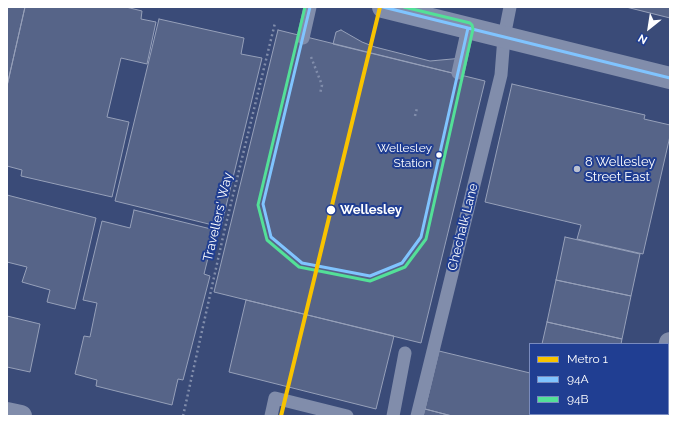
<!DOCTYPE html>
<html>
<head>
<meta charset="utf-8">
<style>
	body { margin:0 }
	#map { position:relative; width:677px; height:423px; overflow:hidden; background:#3a4b78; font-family:Raleway,sans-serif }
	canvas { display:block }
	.frame { position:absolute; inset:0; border:8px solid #fff; pointer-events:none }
	.legend { position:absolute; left:529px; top:343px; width:140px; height:72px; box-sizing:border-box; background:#203e92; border:1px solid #798bbe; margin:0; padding:5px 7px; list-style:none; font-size:12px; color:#fff }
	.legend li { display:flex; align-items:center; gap:8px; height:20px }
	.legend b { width:20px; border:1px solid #798bbe }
	.north { position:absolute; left:629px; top:8px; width:40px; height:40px; -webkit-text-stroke:3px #203e92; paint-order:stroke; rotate:210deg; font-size:11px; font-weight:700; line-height:16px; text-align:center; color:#fff }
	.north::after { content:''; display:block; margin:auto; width:14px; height:18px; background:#fff; clip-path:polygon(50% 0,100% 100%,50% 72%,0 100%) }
</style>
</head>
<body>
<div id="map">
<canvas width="677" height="423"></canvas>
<div class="frame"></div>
<ul class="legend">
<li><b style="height:5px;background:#f8c300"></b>Metro 1</li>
<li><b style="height:5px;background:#80c4ff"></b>94A</li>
<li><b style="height:5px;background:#53e098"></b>94B</li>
</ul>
<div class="north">N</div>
</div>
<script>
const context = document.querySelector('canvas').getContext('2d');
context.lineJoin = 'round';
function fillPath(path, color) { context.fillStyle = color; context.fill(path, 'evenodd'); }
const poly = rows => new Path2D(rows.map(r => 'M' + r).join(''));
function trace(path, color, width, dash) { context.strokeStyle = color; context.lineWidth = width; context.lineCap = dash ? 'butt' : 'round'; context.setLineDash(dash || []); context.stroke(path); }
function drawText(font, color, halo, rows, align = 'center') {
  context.font = font + ' Raleway,sans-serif'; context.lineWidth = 4; context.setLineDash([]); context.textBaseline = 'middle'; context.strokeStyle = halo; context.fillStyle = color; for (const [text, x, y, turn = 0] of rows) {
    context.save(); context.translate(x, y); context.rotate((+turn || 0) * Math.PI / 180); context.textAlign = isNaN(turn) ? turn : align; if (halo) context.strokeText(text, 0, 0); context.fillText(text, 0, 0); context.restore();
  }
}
const building = poly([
	[7,7,25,7,7,86,7,7],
	[25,7,126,7,142,11,141,19,156,22,147,64,121,58,107,117,129,122,112,197,21,176,22,170,7,166,7,86,25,7],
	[626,7,670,7,670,18,626,7],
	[159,19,244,38,241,54,262,58,221,227,115,201,159,19],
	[278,30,485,81,421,343,214,292,278,30],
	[341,30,362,42,375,47,430,61,463,58,460,75,333,44,336,32,341,30],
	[512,84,645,115,644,119,670,125,670,136,643,254,577,239,581,225,485,202,512,84],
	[7,195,96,218,75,309,47,302,50,290,22,282,27,267,7,262,7,195],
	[134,210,215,230,204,274,210,276,183,380,178,379,172,405,96,386,97,380,75,374,84,336,90,337,97,303,83,300,102,221,130,228,134,210],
	[565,237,640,254,631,296,556,280,565,237],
	[556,280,631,296,622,339,547,322,556,280],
	[246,300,394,336,376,409,229,372,246,300],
	[7,316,40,324,30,372,7,367,7,316],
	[547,322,622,339,621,344,542,344,547,322],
	[439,351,530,373,530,414,597,414,597,416,452,416,425,409,439,351],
	[425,409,452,416,423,416,425,409]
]);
fillPath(building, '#566488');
trace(building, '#96a0b9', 1);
trace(poly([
	[311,57,322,85,320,94],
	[415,116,417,108],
	[183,416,225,228,275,23]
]), '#818dab', 2.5, [2, 3]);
trace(poly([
	[303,38,310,7],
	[458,73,468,28],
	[271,416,275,398,347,416],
	[393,416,405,353],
	[417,416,501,75,504,37,510,7]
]), '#818dab', 13);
trace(poly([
	[7,413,21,416]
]), '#818dab', 22);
trace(poly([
	[383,7,670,78]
]), '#818dab', 22);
trace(poly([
	[668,351,670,343],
	[653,416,653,414]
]), '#818ca9', 22);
trace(poly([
	[310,7,263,204,271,237,302,263,370,276,402,263,421,237,468,28],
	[383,7,670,78]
]), '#80c4ff', 3);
trace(poly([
	[305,7,258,205,267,240,299,267,370,281,405,267,426,239,473,29,472,25,470,23,404,7]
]), '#53e098', 3);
trace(poly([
	[281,416,380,7]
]), '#f8c300', 4);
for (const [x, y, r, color] of [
	[439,155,3.5,"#fff"],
	[577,169,4,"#bac0d0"],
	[331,210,5,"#fff"]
]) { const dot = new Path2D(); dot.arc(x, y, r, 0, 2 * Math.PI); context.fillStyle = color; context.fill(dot); trace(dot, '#203e92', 1.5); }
drawText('12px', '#fff', '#203e92', [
	["Wellesley",432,148],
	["Station",432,163]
], 'right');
drawText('13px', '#fff', '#203e92', [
	["8 Wellesley",585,162],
	["Street East",585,177]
], 'left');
drawText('bold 13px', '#fff', '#203e92', [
	["Wellesley",340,210]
], 'left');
drawText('13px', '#fff', '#203e92', [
	["Travellers' Way",218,217,-77],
	["Chechalk Lane",463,227,-76]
]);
</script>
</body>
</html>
